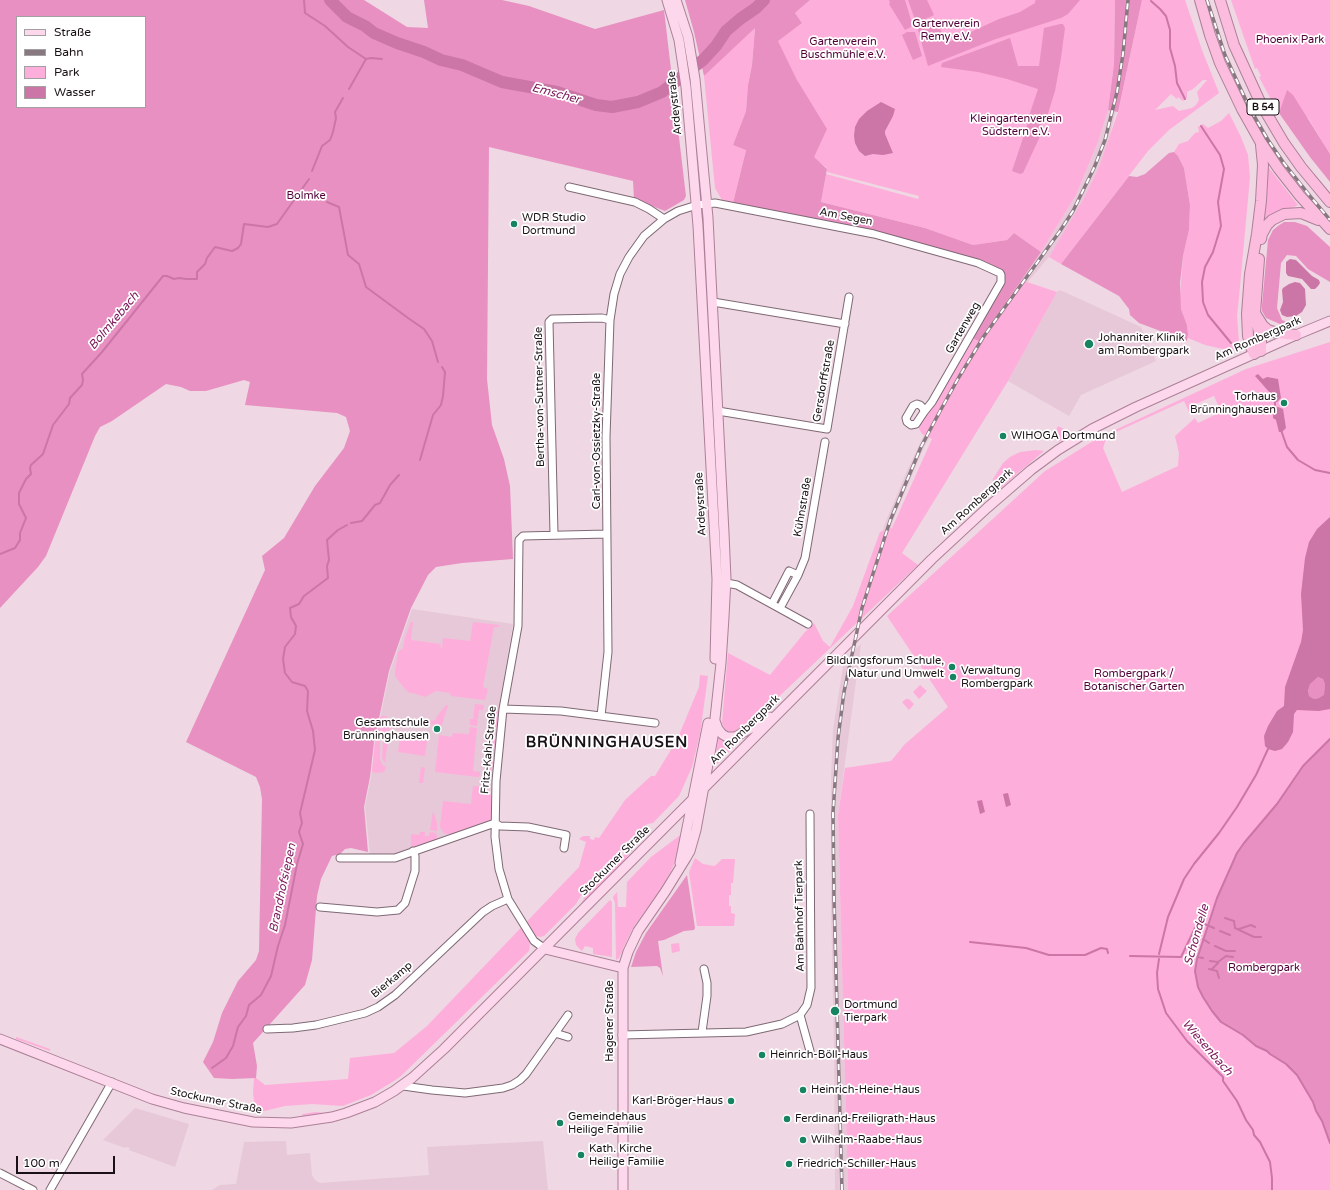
<!DOCTYPE html>
<html>
<head>
<meta charset="utf-8">
<style>
	body { margin:0 }
	#map { position:relative; width:1330px; height:1190px; overflow:hidden; background:#efd7e3; font-family:"Varela Round",sans-serif }
	canvas { display:block }
	.legend { position:absolute; left:16px; top:16px; width:130px; height:92px; box-sizing:border-box; background:#fff; border:1px solid #a3a0a1; margin:0; padding:5px 7px; list-style:none; font-size:12px; color:#191115 }
	.legend li { display:flex; align-items:center; gap:8px; height:20px }
	.legend b { width:20px; border:1px solid #a3a0a1 }
	.scale { position:absolute; left:16px; top:1156px; width:99px; height:18px; box-sizing:border-box; border:2px solid #191115; border-top:0; padding-left:5px; font-size:12px; line-height:14px; white-space:nowrap; color:#191115; -webkit-text-stroke:3px #fff; paint-order:stroke }
</style>
</head>
<body>
<div id="map">
<canvas width="1330" height="1190"></canvas>
<ul class="legend">
<li><b style="height:5px;background:#fdd7eb"></b>Straße</li>
<li><b style="height:5px;background:#887880"></b>Bahn</li>
<li><b style="height:11px;background:#feaeda"></b>Park</li>
<li><b style="height:11px;background:#cb76a6"></b>Wasser</li>
</ul>
<div class="scale">100 m</div>
</div>
<script>
const context = document.querySelector('canvas').getContext('2d');
context.lineJoin = 'round';
function fillPath(path, color) { context.fillStyle = color; context.fill(path, 'evenodd'); }
const poly = rows => new Path2D(rows.map(r => 'M' + r).join(''));
function trace(path, color, width, dash) { context.strokeStyle = color; context.lineWidth = width; context.lineCap = dash ? 'butt' : 'round'; context.setLineDash(dash || []); context.stroke(path); }
function drawText(font, color, halo, rows, align = 'center') {
  context.font = font + ' "Varela Round",sans-serif'; context.lineWidth = 3.5; context.setLineDash([]); context.textBaseline = 'middle'; context.strokeStyle = halo; context.fillStyle = color; for (const [text, x, y, turn = 0] of rows) {
    context.save(); context.translate(x, y); context.rotate((+turn || 0) * Math.PI / 180); context.textAlign = isNaN(turn) ? turn : align; if (halo) context.strokeText(text, 0, 0); context.fillText(text, 0, 0); context.restore();
  }
}
fillPath(poly([
	[1118,102,1109,139,1099,167,1077,213,1049,257,1015,297,924,447,898,508,886,541,865,614,853,625,867,575,886,521,907,471,931,420,999,310,1041,252,1076,195,1098,142,1108,110],
	[1060,290,1141,327,1156,361,1081,395,1069,416,1008,381,1057,292],
	[412,609,513,624,499,707,487,820,395,854,370,854,365,807,371,777,375,742,390,671],
	[861,644,838,815,848,1190,835,1190,834,1045,831,908,831,778,833,730,844,660],
	[135,1108,189,1124,175,1167,129,1150,130,1148,126,1147,125,1148,103,1140],
	[286,1141,287,1155,310,1153,312,1175,315,1180,320,1183,429,1175,427,1147,543,1141,548,1190,212,1190,220,1185,236,1184,244,1142]
]), '#e7c8d8');
fillPath(poly([
	[810,0,1115,0,1114,64,1108,110,1098,142,1076,195,1041,252,1014,233,1007,240,973,245,925,228,821,202,826,174,918,199,919,196,827,172,827,168,814,158,797,80,777,40,802,23,795,13],
	[1142,0,1185,0,1202,50,1219,93,1169,130,1148,151,1061,264,1049,257,1083,200,1099,167,1118,112],
	[1203,80,1207,80,1197,92,1199,100,1196,105,1192,108,1179,111,1173,106,1155,110,1171,94,1177,99,1178,97,1183,101,1187,98,1187,92,1193,89],
	[1231,0,1330,0,1330,154,1308,118,1279,113,1275,107,1259,77,1261,76,1257,68,1255,69],
	[755,27,752,65,748,85,746,111,733,145,746,149,733,203,722,200,715,188,704,76],
	[1229,113,1241,137,1248,155,1250,177,1239,297,1237,316,1239,342,1237,348,1232,351,1205,345,1188,338,1187,325,1181,309,1180,296,1183,256,1189,230,1190,205,1184,168,1178,156,1174,152,1179,144,1188,141,1195,133,1199,132,1198,127,1203,124,1208,128,1221,121],
	[1266,164,1298,205,1263,223],
	[1021,280,1057,292,1008,381,902,553,918,565,769,706,736,731,729,732,726,731,722,723,728,653,770,675,805,632,814,623,823,641,830,647,853,606,880,532,892,528,932,439,922,434,918,427,959,350,972,338,979,340],
	[1330,342,1330,739,1303,766,1271,812,1244,843,1231,864,1223,884,1197,959,1196,978,1198,987,1206,1003,1221,1022,1243,1035,1262,1049,1267,1051,1270,1054,1286,1064,1303,1083,1308,1095,1313,1102,1317,1113,1322,1121,1330,1143,1330,1190,848,1190,838,815,845,768,891,761,905,744,948,707,887,616,1045,471,1098,438,1246,369],
	[1214,396,1221,412,1198,423,1195,418,1175,436,1179,453,1178,466,1122,492,1103,448,1107,436,1184,401,1189,412,1193,411,1191,406],
	[1058,426,1068,431,1069,434,1059,442,1055,432],
	[1036,450,1044,451,991,496,993,479,1003,463,1010,457,1020,452],
	[411,622,413,622,411,640,441,644,440,647,442,648,443,638,470,641,473,622,499,625,499,627,494,627,483,687,488,689,485,700,451,696,450,693,436,691,425,697,413,693,409,693,405,689,395,676,395,672,398,652,403,648,404,640],
	[700,675,708,676,700,734,692,767,679,796,653,823,647,824,637,837,630,840,620,855,585,889,576,904,544,936,540,937,537,936,530,942,529,951,401,1076,394,1081,371,1095,343,1106,312,1104,285,1106,256,1113,253,1094,254,1078,256,1078,265,1085,348,1079,350,1058,394,1053,427,1026,579,867,586,842,579,839,583,836,590,836,590,839,594,840,595,837,599,838,625,800,651,776,655,776,677,740,699,687],
	[920,685,927,691,919,699,913,692],
	[906,699,909,699,914,704,909,710,902,702],
	[475,704,484,705,484,706,483,710,479,710,477,726,470,725,470,719,473,719],
	[446,705,448,705,442,725,430,724,430,721,436,720,436,718],
	[493,706,499,707,491,778,483,777,482,776,483,772,490,772,496,711,492,711,492,707],
	[381,716,386,716,387,717,382,722,380,733,380,760,383,765,386,767,384,772,377,773,372,772,375,742],
	[388,718,390,724,385,763,382,758,383,743,382,729],
	[470,727,477,728,473,771,480,772,480,776,478,777,435,772,439,735,452,737,453,733,469,734],
	[401,731,428,734,425,756,398,752],
	[719,735,745,735,714,767],
	[421,767,425,768,423,783,419,783],
	[473,786,484,787,489,792,491,796,491,821,453,835,445,834,441,829,440,826,443,801,471,804],
	[433,811,437,823,437,831,430,830],
	[420,832,425,832,425,836,429,836,430,832,436,833,438,840,411,849,411,834,419,835],
	[683,833,677,858,671,871,662,888,635,925,628,938,619,958,616,960,615,903,613,897,617,892,618,907,626,907,627,882,651,857],
	[639,841,623,862,580,906,588,891,637,842],
	[695,858,703,864,714,866,716,865,722,859,735,859,733,883,731,883,731,895,729,895,729,906,731,906,731,913,735,914,734,926,697,926,689,872],
	[610,900,612,902,612,957,593,954,593,948,585,946,582,951,576,945,575,939,578,933],
	[679,943,680,951,672,953,671,944],
	[16,1037,50,1049,50,1051,16,1039],
	[315,1112,326,1113,326,1114,302,1118,302,1115,303,1114]
]), '#feaeda');
fillPath(poly([
	[0,0,364,0,407,27,428,28,424,0,502,0,529,6,595,29,664,10,685,188,686,196,684,200,665,211,634,199,633,181,489,147,487,379,492,425,504,459,510,486,513,559,462,563,436,567,428,575,411,608,389,671,374,742,370,777,364,807,368,852,351,848,345,849,340,854,332,856,321,879,317,896,312,960,305,985,253,1043,257,1066,256,1078,232,1079,214,1078,203,1062,213,1042,222,1013,238,981,256,960,259,951,262,799,260,787,256,777,186,742,265,570,262,556,284,538,315,486,344,448,350,431,346,417,337,413,245,405,250,382,244,380,206,391,190,391,181,387,166,384,112,421,100,427,95,436,46,556,38,567,0,608],
	[17,17,145,17,145,107,17,107],
	[685,0,810,0,795,13,802,23,778,41,797,80,827,129,814,157,827,169,821,202,925,228,973,245,1007,240,1014,233,1041,252,979,341,972,338,995,300,1004,280,979,261,733,203,746,150,733,145,746,111,748,85,752,65,755,28,704,76,694,32],
	[889,0,905,0,912,23,911,27,905,30,889,4,890,3],
	[908,0,927,0,934,15,921,21,918,21,914,17],
	[1036,0,1080,0,1068,14,1061,18,993,40,928,66,918,30,921,25,935,18,947,43,999,19,1020,12,1035,3,1035,1],
	[1115,0,1142,0,1118,112,1108,110,1114,64],
	[1060,24,1063,24,1065,28,1061,58,1055,91,1046,120,1041,121,1029,116,1038,89,1007,79,978,72,941,67,942,63,1010,38,1018,66,1039,66,1044,28],
	[907,32,915,32,922,56,913,60,902,35],
	[1287,90,1293,95,1330,154,1330,182,1310,157,1279,113],
	[1029,120,1040,123,1043,127,1043,130,1023,173,1020,174,1012,171],
	[1174,152,1178,156,1184,168,1190,205,1189,230,1183,256,1180,283,1181,309,1187,325,1188,335,1187,341,1139,323,1130,315,1129,309,1119,296,1061,264,1129,176,1137,177,1145,174,1169,153],
	[1284,222,1295,222,1307,226,1330,247,1330,282,1308,269,1296,256,1287,255,1281,263,1277,308,1282,320,1287,322,1280,324,1266,318,1262,311,1262,305,1268,240,1273,230,1278,226],
	[1318,677,1323,679,1325,684,1324,696,1319,698,1314,699,1309,696,1308,692,1310,684],
	[1330,739,1330,1143,1322,1121,1316,1111,1313,1102,1297,1075,1286,1064,1270,1054,1267,1051,1256,1046,1243,1035,1221,1022,1212,1011,1203,997,1198,987,1195,971,1197,959,1217,898,1237,853,1244,843,1277,804,1303,766],
	[687,875,695,928,694,930,684,931,664,940,658,941,663,976,660,968,657,966,631,967,636,952,646,933]
]), '#e890c2');
fillPath(poly([
	[881,102,895,109,893,116,885,131,885,134,893,153,883,155,873,154,865,156,859,151,855,143,854,136,855,127,859,119,867,111],
	[1290,259,1296,260,1312,276,1319,280,1320,283,1318,286,1315,289,1311,289,1302,279,1288,276,1286,273,1286,262],
	[1295,282,1300,283,1305,289,1306,305,1302,312,1296,316,1287,317,1282,315,1280,310,1283,302,1282,290,1283,288,1289,284],
	[1258,374,1263,379,1267,377,1278,379,1281,398,1277,402,1273,402,1273,398,1271,394,1255,376],
	[1278,407,1283,409,1286,428,1282,432,1279,432,1276,420,1273,418,1273,408],
	[1330,517,1330,709,1319,711,1297,710,1294,714,1293,732,1288,742,1282,749,1275,751,1268,749,1265,746,1264,736,1268,726,1277,711,1284,706,1285,687,1301,642,1303,630,1301,594,1305,558,1309,542,1317,529],
	[1318,677,1323,679,1325,684,1324,695,1319,698,1314,699,1309,696,1308,691,1310,684],
	[1008,793,1011,805,1006,807,1003,794],
	[982,800,985,812,980,814,977,801]
]), '#cb76a6');
trace(poly([
	[304,0,305,13,325,26,348,47,366,59,371,58,382,59],
	[1151,1,1160,9,1166,16,1170,30,1170,48,1175,66,1177,83,1185,99],
	[349,89,366,59],
	[1201,126,1220,155,1224,169,1218,202,1221,226,1213,252,1205,267,1202,282,1203,302,1208,315,1231,343],
	[312,171,322,146,330,140,333,132,336,118,335,112,343,98],
	[302,191,319,198],
	[327,202,339,207,348,255,359,264,366,287,408,318,424,329,432,341,438,362],
	[1275,401,1275,410],
	[1281,430,1287,447,1298,460,1315,470,1330,473],
	[420,460,433,415,441,405,443,396,445,372,442,367],
	[351,523,362,521,375,505,380,503,390,485,399,475],
	[0,554,15,548,20,540,20,533,26,518,19,504,19,493,26,479,31,474,30,468,31,465,43,454,53,425,69,404,70,398,82,385,83,380,82,374,102,352,163,276,167,276,174,279,179,278,186,279,197,279,197,272,205,264,207,258,215,247,232,251,238,248,241,244,244,224,268,227,277,224,309,179],
	[1330,739,1303,766,1277,804,1244,843,1237,853,1217,898,1197,959,1195,971,1198,987,1203,997,1212,1011,1221,1022,1243,1035,1256,1046,1267,1051,1270,1054,1286,1064,1297,1075,1313,1102,1316,1111,1322,1121,1330,1143],
	[1225,918,1234,921,1235,928,1254,937,1261,937],
	[1239,929,1251,925,1255,927],
	[1220,931,1230,935],
	[1203,939,1209,943],
	[970,942,1026,948,1049,955,1085,955,1101,948,1107,949,1108,953],
	[1215,946,1226,951,1235,951],
	[1159,954,1168,917,1184,879,1194,864,1219,833,1237,807,1256,775,1268,749],
	[1130,956,1181,957,1197,924,1202,923,1214,928],
	[1197,957,1203,958],
	[1159,959,1157,973,1158,989,1166,1013,1187,1041,1223,1077,1223,1081,1237,1101,1246,1120,1253,1130,1254,1135,1260,1142,1270,1162,1272,1178,1272,1190],
	[1210,961,1218,962,1226,956,1233,957],
	[1209,969,1217,971,1219,978],
	[1212,969,1218,963],
	[212,1068,226,1058,233,1046,238,1027,246,1016,249,1005,261,995,271,976,278,946,285,925,297,864,303,844,299,832,302,823,300,813,315,750,313,731,307,711,308,691,305,686,292,682,285,673,283,659,285,647,295,634,296,626,291,617,290,608,299,604,304,596,328,578,327,566,329,560,327,540,338,530,347,525]
]), '#cb76a6', 2);
trace(poly([
	[330,0,347,17,365,26,374,33,397,43,424,52,441,60,462,65,502,82,557,92,596,105,612,107,638,102,662,92,703,60,716,46,726,31,740,19,756,8,764,0]
]), '#cb76a6', 12);
const minor = poly([
	[569,187,635,202,649,209,664,219],
	[713,302,845,324],
	[718,411,827,429,849,297],
	[554,534,549,322,552,319,602,318,610,320],
	[721,582,737,585,808,624],
	[772,604,789,571,798,575],
	[780,608,798,575,805,558,825,442],
	[503,709,561,711,655,723],
	[601,716,608,652,606,437,610,320,614,294,620,274,629,257,644,236,664,219,678,211,697,205,715,203,874,234,978,263,1000,273,1001,275,1001,282,932,402,924,412,923,408,920,405,917,404,913,406,906,418,907,422,911,425,916,424,924,412],
	[340,858,395,858,495,823,500,826,528,827,566,835,564,848],
	[320,907,377,912,398,910,405,903,415,871,415,856,413,851],
	[545,949,534,941,508,899,499,869,495,837,496,781,503,709,518,626,519,540,523,536,607,534],
	[800,1015,810,1051],
	[267,1029,293,1028,316,1025,365,1013,378,1007,395,995,483,912,492,906,508,899],
	[702,1032,707,996,707,983,704,969],
	[555,1033,568,1037],
	[622,1035,746,1032,782,1024,800,1015,807,1005,811,988,810,814],
	[403,1086,432,1090,465,1093,503,1088,512,1085,520,1080,526,1074,568,1015],
	[0,1173,33,1190],
	[50,1190,112,1082]
]);
const major = poly([
	[667,0,679,40,686,87,698,226,717,579,715,659],
	[715,721,718,729,722,734,727,737,733,737,737,736,770,717],
	[680,863,708,723],
	[545,949,623,968],
	[0,1039,152,1099,184,1108,253,1122,291,1123,332,1117,346,1113,375,1102,394,1091,412,1078,444,1049,932,559,987,508,1031,470,1058,450,1092,429,1136,407,1296,335,1330,321],
	[623,1190,623,968,628,952,638,931,665,892,686,858,690,851,696,830,713,737,721,663,724,617,726,579,724,533,708,218,695,79,688,37,676,0]
]);
const highway = poly([
	[1200,0,1210,35,1220,63,1242,109,1260,141,1278,168,1300,196,1330,229],
	[1220,0,1234,45,1261,104,1284,143,1301,167,1330,202],
	[1261,239,1262,234,1267,225,1272,220,1284,214,1301,213,1318,220],
	[1259,259,1255,313,1263,326,1268,330,1277,333,1296,335],
	[1256,319,1261,341,1261,351],
	[1254,354,1251,347,1248,336,1247,314,1250,274,1257,234,1261,201,1263,165,1261,145]
]);
trace(minor, '#7e6974', 9);
trace(major, '#ac8098', 11);
trace(highway, '#ac8098', 12);
trace(minor, '#fff', 7);
trace(major, '#fdd7eb', 9);
trace(highway, '#fbbcde', 10);
const rail = poly([
	[1207,0,1225,55,1250,109,1268,140,1283,162,1310,196,1330,220],
	[842,1190,834,898,833,813,838,738,844,692,862,608,890,521,921,447,939,413,959,377,984,336,1060,231,1073,211,1094,168,1105,140,1117,92,1123,54,1128,0]
]);
trace(rail, '#887880', 3.5);
trace(rail, '#fff', 2, [6]);
for (const [x, y, r, color] of [
	[514,224,4,"#178461"],
	[1089,344,5,"#178461"],
	[1284,403,4,"#178461"],
	[1003,436,4,"#178461"],
	[952,667,4,"#178461"],
	[953,677,4,"#178461"],
	[437,729,4,"#178461"],
	[835,1011,5,"#178461"],
	[762,1055,4,"#178461"],
	[803,1090,4,"#178461"],
	[731,1101,4,"#178461"],
	[787,1119,4,"#178461"],
	[560,1123,4,"#178461"],
	[803,1140,4,"#178461"],
	[581,1155,4,"#178461"],
	[789,1164,4,"#178461"]
]) { const dot = new Path2D(); dot.arc(x, y, r, 0, 2 * Math.PI); context.fillStyle = color; context.fill(dot); trace(dot, '#fff', 1.5); }
for (const [x, y, w] of [
	[1263,107,32]
]) { const box = new Path2D(); box.roundRect(x - w / 2, y - 8, w, 16, 3); context.fillStyle = '#fff'; context.fill(box); trace(box, '#191115', 1); }
drawText('bold 10px', '#191115', null, [
	["B 54",1263,107]
]);
drawText('11px', '#510138', '#fff', [
	["Gartenverein",946,24],
	["Remy e.V.",946,37],
	["Phoenix Park",1290,40],
	["Gartenverein",843,42],
	["Buschmühle e.V.",843,55],
	["Kleingartenverein",1016,119],
	["Südstern e.V.",1016,132],
	["Bolmke",306,196],
	["Rombergpark /",1134,674],
	["Botanischer Garten",1134,687],
	["Rombergpark",1264,968]
]);
drawText('11px', '#191115', '#fff', [
	["Ardeystraße",675,103,-96],
	["Am Segen",846,217,11],
	["Gartenweg",963,328,-60],
	["Am Rombergpark",1258,339,-24],
	["Gersdorffstraße",824,381,-80],
	["Bertha-von-Suttner-Straße",540,397,-91],
	["Carl-von-Ossietzky-Straße",597,441,-90],
	["Am Rombergpark",977,502,-42],
	["Ardeystraße",701,504,-93],
	["Kühnstraße",803,507,-80],
	["Am Rombergpark",745,730,-45],
	["Fritz-Kahl-Straße",489,750,-85],
	["Stockumer Straße",615,861,-45],
	["Am Bahnhof Tierpark",800,916,-91],
	["Bierkamp",392,980,-40],
	["Hagener Straße",610,1021,-90],
	["Stockumer Straße",216,1101,12]
]);
drawText('11px', '#191115', '#fff', [
	["WDR Studio",522,218],
	["Dortmund",522,231],
	["Johanniter Klinik",1098,338],
	["am Rombergpark",1098,351],
	["Torhaus",1276,397,"right"],
	["Brünninghausen",1276,410,"right"],
	["WIHOGA Dortmund",1011,436],
	["Bildungsforum Schule,",944,661,"right"],
	["Natur und Umwelt",944,674,"right"],
	["Verwaltung",961,671],
	["Rombergpark",961,684],
	["Gesamtschule",429,723,"right"],
	["Brünninghausen",429,736,"right"],
	["Dortmund",844,1005],
	["Tierpark",844,1018],
	["Heinrich-Böll-Haus",770,1055],
	["Heinrich-Heine-Haus",811,1090],
	["Karl-Bröger-Haus",723,1101,"right"],
	["Gemeindehaus",568,1117],
	["Heilige Familie",568,1130],
	["Ferdinand-Freiligrath-Haus",795,1119],
	["Wilhelm-Raabe-Haus",811,1140],
	["Kath. Kirche",589,1149],
	["Heilige Familie",589,1162],
	["Friedrich-Schiller-Haus",797,1164]
], 'left');
drawText('italic 12px', '#7d165a', '#fff', [
	["Emscher",556,94,15],
	["Bolmkebach",114,321,-50],
	["Brandhofsiepen",283,888,-78],
	["Schondelle",1197,935,-74],
	["Wiesenbach",1207,1048,49]
]);
context.letterSpacing = '1px';
drawText('bold 15px', '#191115', '#fff', [
	["BRÜNNINGHAUSEN",607,743]
]);
context.letterSpacing = '0px';
</script>
</body>
</html>
